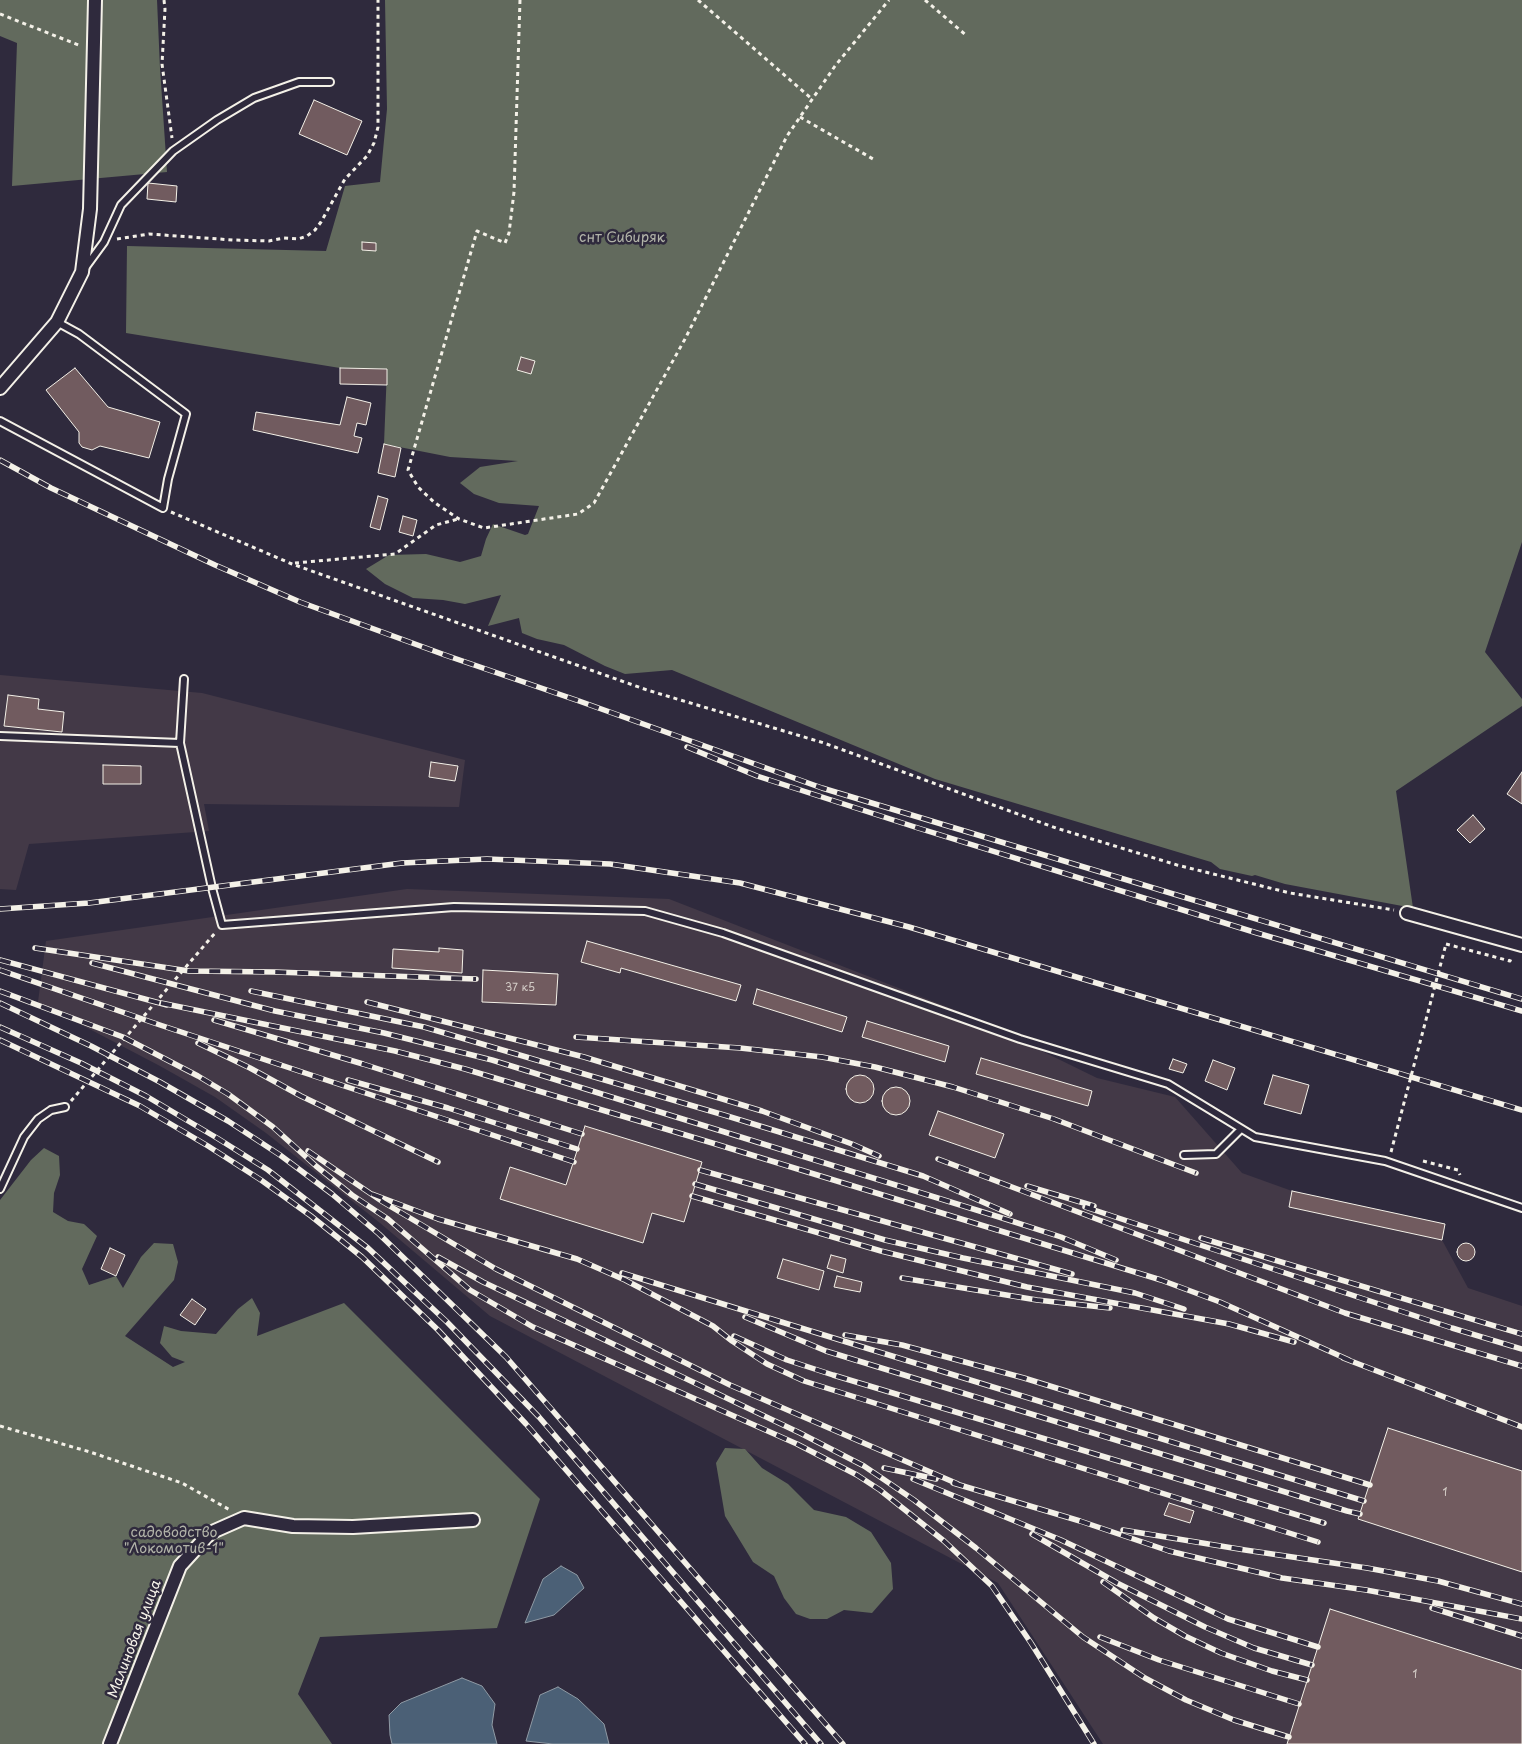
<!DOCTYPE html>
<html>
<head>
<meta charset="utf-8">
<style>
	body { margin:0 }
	canvas { display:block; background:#2f2a3d }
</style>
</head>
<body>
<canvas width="1522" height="1744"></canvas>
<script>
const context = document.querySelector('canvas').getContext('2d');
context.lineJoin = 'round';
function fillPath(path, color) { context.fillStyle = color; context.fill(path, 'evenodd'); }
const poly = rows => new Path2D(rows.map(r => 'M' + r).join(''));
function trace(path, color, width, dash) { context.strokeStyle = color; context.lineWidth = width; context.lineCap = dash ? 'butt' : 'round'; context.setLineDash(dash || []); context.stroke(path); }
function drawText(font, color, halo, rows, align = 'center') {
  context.font = font + ' "Playpen Sans",sans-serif'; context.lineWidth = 5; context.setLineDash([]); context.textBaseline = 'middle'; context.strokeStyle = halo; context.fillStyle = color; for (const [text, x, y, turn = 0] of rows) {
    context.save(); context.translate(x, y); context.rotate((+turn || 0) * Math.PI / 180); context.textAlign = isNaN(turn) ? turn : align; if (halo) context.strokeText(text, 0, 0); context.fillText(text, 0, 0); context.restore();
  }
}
fillPath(poly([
	[0,675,202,693,465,760,459,807,204,804,209,831,29,844,16,890,0,889],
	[407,889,669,899,968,1015,1097,1078,1175,1097,1242,1173,1292,1191,1289,1207,1442,1240,1468,1288,1522,1306,1522,1744,1103,1744,998,1583,490,1316,380,1223,266,1133,215,1097,160,1066,38,1002,46,941]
]), '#433947');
fillPath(poly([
	[0,0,157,0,160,68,167,172,12,186,17,43,0,36],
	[385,0,1522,0,1522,542,1485,652,1522,699,1522,706,1396,791,1413,908,1285,884,1255,875,1252,876,1220,869,1211,862,935,779,672,670,625,674,605,666,564,645,537,639,522,633,519,618,488,626,501,595,465,604,443,600,413,598,385,584,366,569,389,555,426,554,460,562,481,556,486,539,493,524,525,535,528,534,539,506,499,503,474,494,460,483,480,467,518,461,450,457,384,444,387,369,340,368,126,333,127,246,326,251,345,186,380,182,387,109],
	[44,1148,59,1156,60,1175,54,1193,53,1212,68,1221,84,1224,97,1236,82,1269,89,1285,116,1276,123,1288,141,1257,154,1243,173,1244,178,1262,174,1280,125,1336,173,1367,185,1362,172,1357,160,1343,164,1326,181,1331,216,1334,238,1309,252,1298,260,1313,257,1336,344,1303,540,1499,497,1628,320,1637,298,1694,332,1744,0,1744,0,1200,31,1160],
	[725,1448,745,1449,762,1468,788,1484,814,1510,846,1517,871,1532,891,1563,893,1589,872,1613,844,1610,827,1619,810,1619,796,1614,784,1598,774,1576,753,1562,725,1516,716,1463]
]), '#626a5d');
const water = poly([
	[561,1566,577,1575,584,1588,554,1615,525,1623,543,1579,561,1566],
	[462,1678,482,1686,495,1704,492,1725,497,1744,392,1744,390,1735,389,1715,401,1703,462,1678],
	[558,1687,578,1699,604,1724,609,1744,553,1744,526,1741,540,1695,558,1687]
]);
fillPath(water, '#4b6076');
trace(water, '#8f9aa4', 1);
const building = poly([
	[314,100,362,121,347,155,299,134,314,100],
	[148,183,177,186,176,202,147,199,148,183],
	[362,242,376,243,376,251,362,250,362,242],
	[521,357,535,361,531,374,517,370,521,357],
	[75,368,108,407,160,422,149,458,100,446,92,450,82,447,79,443,79,432,46,390,75,368],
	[340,368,387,369,387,385,340,384,340,368],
	[347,397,371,403,366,425,357,423,354,436,362,438,358,453,253,430,256,412,340,425,347,397],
	[384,444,401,448,395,477,378,473,384,444],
	[378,496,388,499,380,530,370,527,378,496],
	[403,516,417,520,413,536,399,532,403,516],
	[8,695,39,699,38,709,64,712,62,732,4,726,8,695],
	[431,762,458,766,455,781,429,777,431,762],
	[103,765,141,766,141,784,103,784,103,765],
	[1522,772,1522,804,1507,794,1522,772],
	[1473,815,1485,829,1470,843,1457,830,1473,815],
	[587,941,741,985,736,1001,621,968,620,973,581,962,587,941],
	[439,948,463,950,462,973,392,968,393,949,439,952,439,948],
	[483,970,558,974,556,1005,482,1002,483,970],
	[757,989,847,1017,842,1032,753,1004,757,989],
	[867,1021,949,1046,945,1062,862,1037,867,1021],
	[981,1058,1092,1091,1088,1106,976,1074,981,1058],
	[1173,1059,1187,1064,1183,1073,1169,1069,1173,1059],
	[1213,1060,1235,1068,1227,1090,1205,1081,1213,1060],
	[1273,1075,1309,1085,1301,1114,1264,1104,1273,1075],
	'846 1089a14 14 0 1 1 28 0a14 14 0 1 1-28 0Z',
	'882 1101a14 14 0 1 1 28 0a14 14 0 1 1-28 0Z',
	[938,1111,1004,1134,995,1158,929,1135,938,1111],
	[585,1126,702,1162,684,1222,652,1213,643,1243,500,1199,510,1167,566,1185,585,1126],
	[1292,1191,1445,1224,1442,1240,1289,1207,1292,1191],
	'1457 1252a9 9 0 1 1 18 0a9 9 0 1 1-18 0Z',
	[110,1248,125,1255,116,1276,101,1269,110,1248],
	[831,1255,846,1259,843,1273,827,1268,831,1255],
	[783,1259,824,1271,819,1290,777,1278,783,1259],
	[837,1276,862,1282,860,1292,834,1287,837,1276],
	[192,1299,206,1309,195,1325,180,1315,192,1299],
	[1388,1428,1522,1471,1522,1572,1358,1519,1388,1428],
	[1169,1503,1194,1511,1190,1523,1164,1515,1169,1503],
	[1330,1609,1522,1670,1522,1744,1287,1744,1330,1609]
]);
fillPath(building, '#715b5f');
trace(building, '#f4f1e8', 1);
const lane = poly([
	[85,268,104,242,121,205,173,151,217,120,254,98,299,82,330,82],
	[0,421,163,508,168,479,186,414,79,334,57,322],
	[0,736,180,743,184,679],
	[180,743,212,888,222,925,454,907,645,911,723,933,1020,1039,1168,1084,1255,1137,1385,1161,1522,1208],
	[1184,1155,1216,1154,1241,1129],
	[0,1189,24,1137,38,1119,51,1110,65,1107]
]);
const street = poly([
	[0,388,57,322,82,272,90,209,95,0],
	[1407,913,1522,945],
	[110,1744,180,1566,210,1533,244,1518,293,1526,353,1527,473,1520]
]);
trace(lane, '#f4f1e8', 10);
trace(street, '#f4f1e8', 16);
trace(poly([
	[164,0,165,9,162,64,172,138],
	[520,0,514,192,509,233,505,243,477,231,408,470,418,487,435,503,459,519,484,528,578,514,594,503,685,339,787,136,835,66,889,0],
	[698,0,812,99],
	[925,0,967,36],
	[0,14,81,46],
	[800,117,873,159],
	[117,239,149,234,233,240,269,241,284,238,298,239,307,236,315,230,321,222,345,179,367,156,374,143,378,127,378,0],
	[171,512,292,564,647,690,824,743,1056,828,1177,865,1290,893,1394,910],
	[295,563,395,554,436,525,458,519],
	[1446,944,1510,961,1512,956],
	[71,1101,215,933],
	[1423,1161,1458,1170,1460,1175],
	[0,1426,90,1452,182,1483,230,1510]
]), '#f4f1e8', 3, [4, 4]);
trace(lane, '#2f2a3d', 6);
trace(street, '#2f2a3d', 12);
const rail = poly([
	[0,460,51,488,215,565,300,602,445,655,579,701,822,788,1522,999],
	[687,747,757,776,918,828,1257,933,1522,1011],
	[0,909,89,903,402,863,487,859,610,864,740,883,909,927,1522,1110],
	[35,948,189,971,275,972,476,979],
	[0,960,167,1005],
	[92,963,275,1011,384,1033,492,1060,999,1217,1061,1237,1116,1260],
	[0,970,160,1025,574,1162],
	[0,991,123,1037,198,1076,228,1094,273,1127,316,1166,352,1195,388,1219,470,1290,533,1327,797,1444,857,1475,880,1490,944,1541,992,1586,1031,1643,1094,1744],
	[251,991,424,1027,724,1115,923,1176,1010,1214],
	[367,1002,584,1057,762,1111,852,1144,879,1156],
	[0,1003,91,1046,160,1082,228,1121,280,1155,332,1194,379,1234,506,1357,843,1744],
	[161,1003,395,1051,465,1069,719,1145,1161,1280,1220,1302,1349,1360],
	[214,1020,363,1064,582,1134],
	[0,1027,81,1063,146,1096,217,1138,268,1170,368,1248,447,1322,539,1417,821,1744],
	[576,1037,740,1048,822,1057,875,1067,953,1087,1054,1119,1196,1173],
	[0,1040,140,1106,208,1146,261,1180,311,1216,362,1257,438,1330,526,1424,805,1744],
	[198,1043,250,1068,301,1096,438,1162],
	[348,1080,448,1108,577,1149],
	[308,1151,383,1202,496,1269,730,1385,958,1484],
	[938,1159,1345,1313,1522,1366],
	[700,1170,1072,1274],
	[695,1184,885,1240,963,1258,1135,1293,1184,1309],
	[1027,1186,1094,1206],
	[372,1194,438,1219,577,1259,625,1280,713,1326,732,1341,767,1364,804,1381,1318,1542],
	[692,1196,881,1251,1027,1287,1229,1324,1294,1342],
	[1085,1207,1452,1328,1522,1349],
	[1201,1238,1522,1334],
	[438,1257,483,1282,800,1433,864,1466,914,1500,976,1548,1083,1637,1145,1678,1186,1700,1234,1720,1289,1737],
	[622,1273,1364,1501],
	[902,1278,1037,1300,1110,1308],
	[745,1317,826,1351,1347,1511,1360,1514],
	[845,1335,902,1345,1024,1378,1370,1485],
	[734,1336,787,1360,833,1375,1324,1523],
	[1343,1358,1522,1427],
	[884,1468,936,1479],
	[913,1479,1061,1540,1228,1619,1318,1647],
	[953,1483,1080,1521,1169,1551,1282,1578,1366,1590,1522,1619],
	[1123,1530,1245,1550,1367,1568,1438,1581,1522,1604],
	[1032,1534,1117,1583,1205,1627,1254,1648,1312,1665],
	[1103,1582,1154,1618,1185,1636,1221,1653,1272,1671,1307,1680],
	[1432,1608,1522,1636],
	[1100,1637,1159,1660,1299,1704]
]);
trace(rail, '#f4f1e8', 5.5);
trace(rail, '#2f2a3d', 4, [11]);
trace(poly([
	[1391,1152,1446,944]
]), '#f4f1e8', 3, [4, 4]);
drawText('11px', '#d3ccc6', null, [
	["37 к5",520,988],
	["1",1445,1493],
	["1",1415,1675]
]);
drawText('14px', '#b2b4a9', '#2f2a3d', [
	["снт Сибиряк",622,238],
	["садоводство",174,1533],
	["\"Локомотив-1\"",174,1549]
]);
drawText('14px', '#f4f1e8', '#2f2a3d', [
	["Малиновая улица",135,1639,-69]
]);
</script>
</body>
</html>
